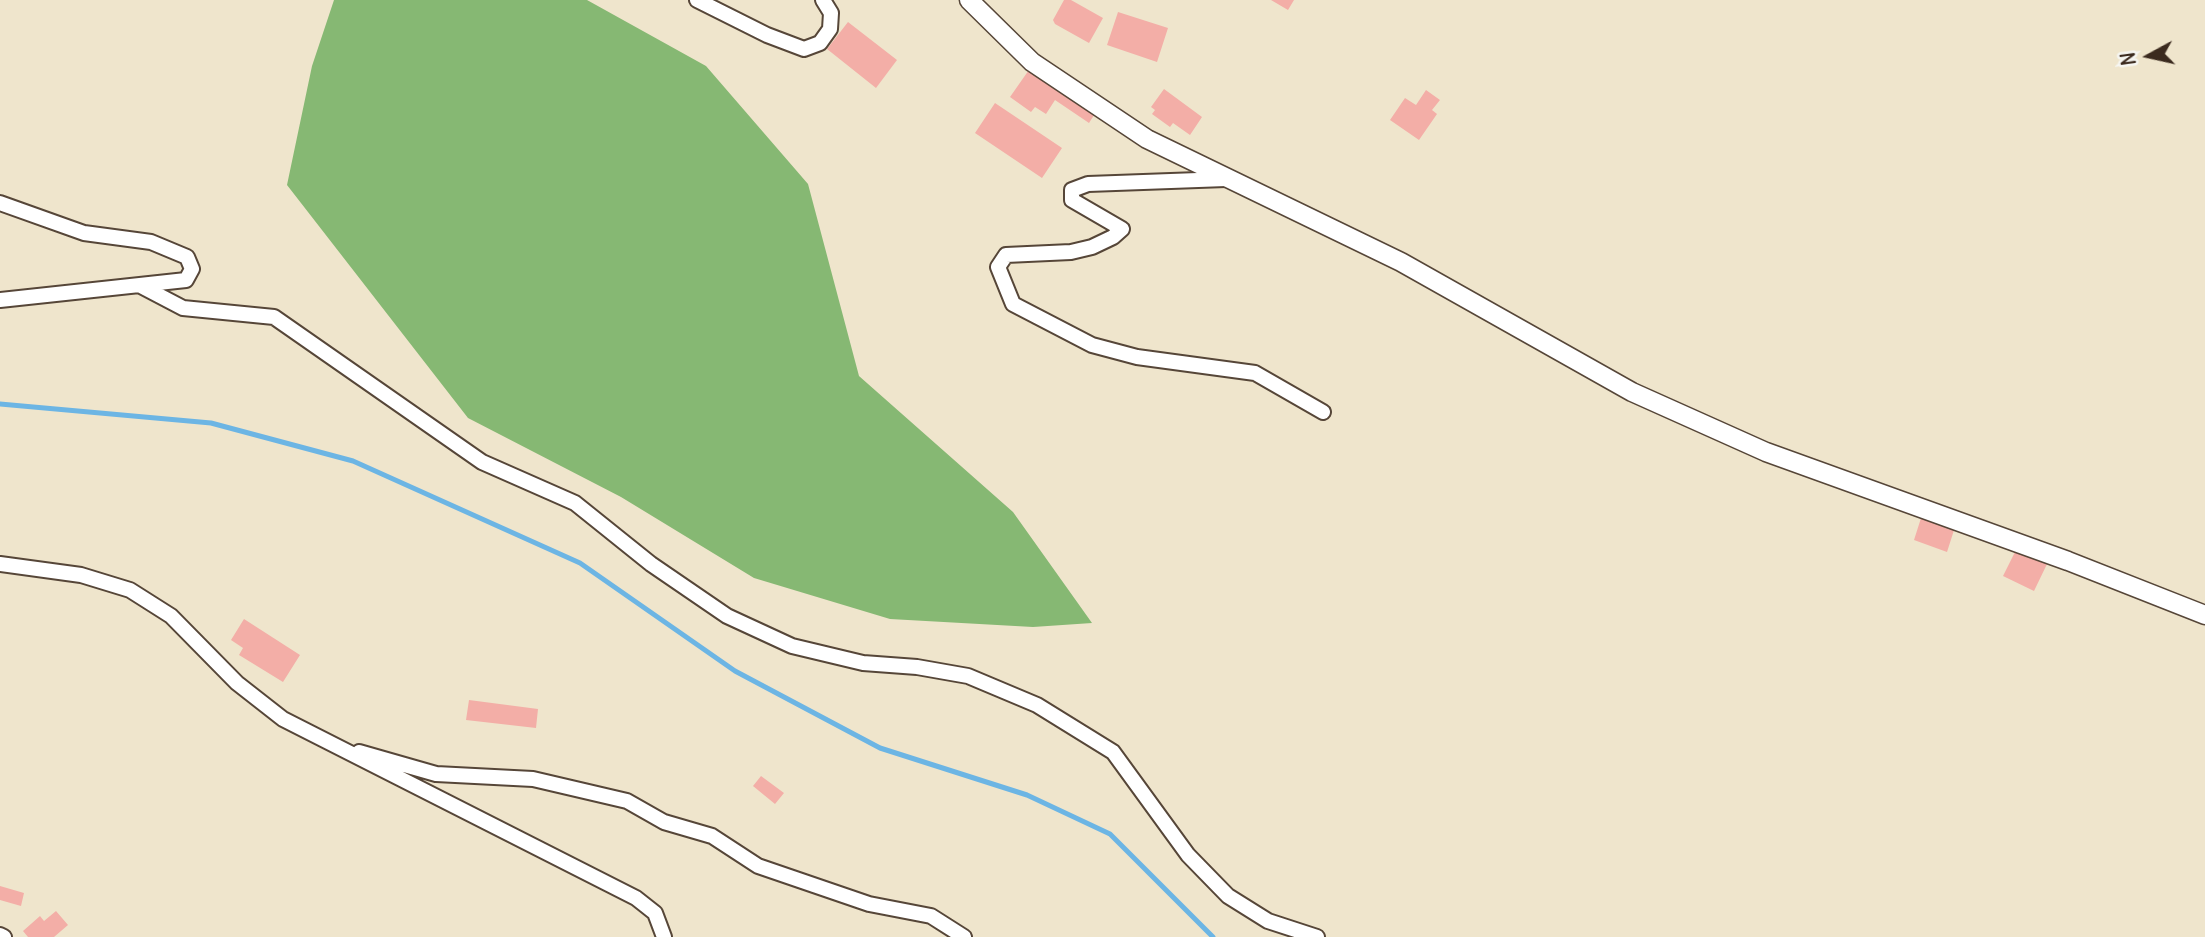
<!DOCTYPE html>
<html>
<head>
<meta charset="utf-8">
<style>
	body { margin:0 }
	#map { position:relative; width:2205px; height:937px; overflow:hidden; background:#efe5cc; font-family:Delius,sans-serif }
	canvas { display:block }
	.north { position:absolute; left:2114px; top:21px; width:70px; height:70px; -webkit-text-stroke:5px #f6f6f2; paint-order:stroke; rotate:262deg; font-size:19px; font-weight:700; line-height:28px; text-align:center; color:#3b2a1e }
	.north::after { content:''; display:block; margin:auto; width:24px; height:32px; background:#3b2a1e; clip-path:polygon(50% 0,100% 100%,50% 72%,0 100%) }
</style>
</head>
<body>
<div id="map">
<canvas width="2205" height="937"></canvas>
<div class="north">N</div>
</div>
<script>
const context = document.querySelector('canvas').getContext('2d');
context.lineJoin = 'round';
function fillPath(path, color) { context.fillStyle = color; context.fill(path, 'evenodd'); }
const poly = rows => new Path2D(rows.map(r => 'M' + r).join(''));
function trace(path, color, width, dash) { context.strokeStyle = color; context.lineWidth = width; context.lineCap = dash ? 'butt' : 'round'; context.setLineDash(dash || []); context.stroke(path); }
fillPath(poly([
	[334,0,587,0,706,66,808,184,859,376,1013,512,1092,623,1033,627,890,619,754,578,621,497,468,418,287,185,312,66]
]), '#86b873');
trace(poly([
	[0,404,211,423,353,461,580,563,735,671,880,748,1027,795,1110,834,1213,937]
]), '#6cb5e4', 5);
fillPath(poly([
	[1064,0,1071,0,1103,18,1089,43,1055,24,1053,20],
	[1271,0,1294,0,1288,10],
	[1118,12,1168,28,1157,62,1107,45],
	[848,22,897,60,876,88,827,49],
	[1031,67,1096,112,1089,123,1055,100,1046,114,1035,107,1031,112,1010,97],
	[1164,89,1202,117,1190,135,1173,123,1170,127,1152,114,1155,110,1151,107],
	[1426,90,1440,100,1432,110,1437,114,1419,140,1390,120,1405,98,1416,105],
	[995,103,1062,148,1042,178,975,133],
	[1922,515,1955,527,1947,552,1914,540],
	[2017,548,2047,564,2034,591,2003,576],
	[244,619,300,655,283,682,239,655,243,648,231,640],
	[469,700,538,709,536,728,466,720],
	[761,776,784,793,775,804,753,786],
	[0,886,24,893,21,906,0,900],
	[56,911,68,925,54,937,28,937,23,931,40,916,44,921]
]), '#f3aea7');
const minor = poly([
	[697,0,767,35,804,49,820,43,830,29,831,13,823,0],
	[1226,179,1088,184,1072,190,1072,200,1122,229,1113,237,1092,247,1071,252,1006,255,998,267,1013,304,1092,345,1137,357,1255,373,1323,412],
	[0,203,84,233,151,242,187,257,192,269,186,280,0,300],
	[141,286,183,308,274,317,482,462,575,503,651,564,727,616,792,646,863,663,917,667,968,676,1037,705,1113,752,1188,855,1228,896,1268,921,1317,937],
	[0,564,81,575,130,590,171,616,237,683,283,719,636,898,655,913,664,937],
	[359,752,436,774,533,779,627,801,664,822,712,836,758,866,869,904,931,916,964,937],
	[0,935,4,937]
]);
const tertiary = poly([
	[969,0,1032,62,1147,139,1401,262,1632,392,1766,452,2068,561,2205,615]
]);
trace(minor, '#564638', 18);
trace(tertiary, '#564638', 21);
trace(minor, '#fff', 14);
trace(tertiary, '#fff', 18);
</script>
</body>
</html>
